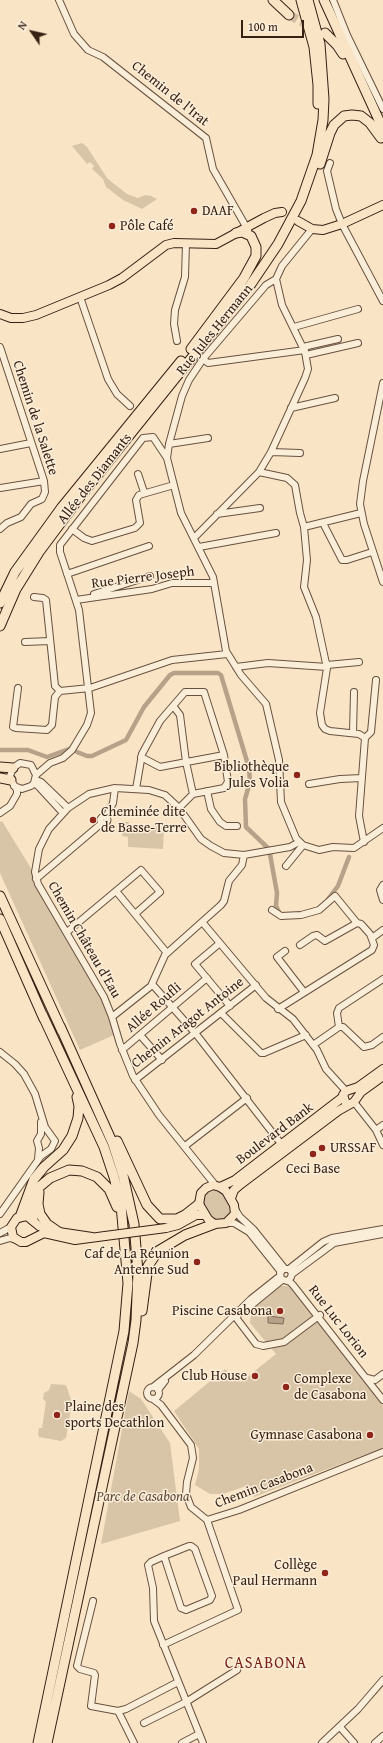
<!DOCTYPE html>
<html>
<head>
<meta charset="utf-8">
<style>
	body { margin:0 }
	#map { position:relative; width:383px; height:1743px; overflow:hidden; background:#f9e5c5; font-family:"Gentium Book Plus",serif }
	canvas { display:block }
	.north { position:absolute; left:12px; top:12px; width:40px; height:40px; -webkit-text-stroke:3px #fbeed9; paint-order:stroke; rotate:304deg; font-size:11px; font-weight:700; line-height:16px; text-align:center; color:#372014 }
	.north::after { content:''; display:block; margin:auto; width:14px; height:18px; background:#372014; clip-path:polygon(50% 0,100% 100%,50% 72%,0 100%) }
	.scale { position:absolute; left:241px; top:20px; width:63px; height:18px; box-sizing:border-box; border:2px solid #372014; border-top:0; padding-left:5px; font-size:12px; line-height:14px; white-space:nowrap; color:#372014; -webkit-text-stroke:3px #fbeed9; paint-order:stroke }
</style>
</head>
<body>
<div id="map">
<canvas width="383" height="1743"></canvas>
<div class="north">N</div>
<div class="scale">100 m</div>
</div>
<script>
const context = document.querySelector('canvas').getContext('2d');
context.lineJoin = 'round';
function fillPath(path, color) { context.fillStyle = color; context.fill(path, 'evenodd'); }
const poly = rows => new Path2D(rows.map(r => 'M' + r).join(''));
function trace(path, color, width, dash) { context.strokeStyle = color; context.lineWidth = width; context.lineCap = dash ? 'butt' : 'round'; context.setLineDash(dash || []); context.stroke(path); }
function drawText(font, color, halo, rows, align = 'center') {
  context.font = font + ' "Gentium Book Plus",serif'; context.lineWidth = 3; context.setLineDash([]); context.textBaseline = 'middle'; context.strokeStyle = halo; context.fillStyle = color; for (const [text, x, y, turn = 0] of rows) {
    context.save(); context.translate(x, y); context.rotate((+turn || 0) * Math.PI / 180); context.textAlign = isNaN(turn) ? turn : align; if (halo) context.strokeText(text, 0, 0); context.fillText(text, 0, 0); context.restore();
  }
}
fillPath(poly([
	[82,143,87,147,107,178,113,183,127,194,138,198,145,195,151,196,157,199,142,209,123,200,106,187,103,179,92,169,94,166,90,162,87,164,72,146],
	[2,821,32,870,34,879,103,1000,110,1018,114,1035,80,1050,0,873,0,822],
	[118,822,129,822,129,825,164,827,163,849,128,847,128,837,122,836,123,829,118,828],
	[212,1188,223,1191,232,1205,231,1216,219,1222,213,1220,203,1205,204,1195],
	[280,1286,289,1286,383,1406,383,1448,254,1497,249,1485,223,1494,210,1494,195,1485,199,1469,199,1449,174,1411,225,1369,241,1382,276,1354,250,1323,252,1308],
	[51,1384,66,1385,72,1403,66,1438,61,1441,39,1437,38,1434,39,1428,42,1428,46,1402,43,1399,44,1393,49,1390],
	[129,1391,141,1399,170,1443,180,1521,101,1544]
]), '#d8c4a7');
const water = poly([
	[268,1316,284,1318,283,1324,268,1323,268,1316]
]);
fillPath(water, '#b7a289');
trace(water, '#846e5a', 1);
trace(poly([
	[0,750,28,750,47,757,69,749],
	[77,752,87,756,92,756,126,740,144,707,170,675,174,673,218,673,221,675,249,768,250,782,245,799,246,827,269,849],
	[270,854,277,893,276,906,280,914],
	[328,899,338,886,349,857]
]), '#b7a289', 4.5);
trace(poly([
	[289,15,312,27]
]), '#d2bea2', 9, [9, 4.5]);
const minor = poly([
	[59,0,74,34,88,50,103,57,206,138,213,169,248,230],
	[333,0,347,35,383,109],
	[330,163,327,171,336,209,342,224,383,301],
	[276,279,266,285,203,359,189,380,182,396,169,444,167,458,181,513,213,577,226,651,241,675,266,704,279,760,281,802,296,838,303,845,319,850,333,847,354,848,383,828],
	[80,297,108,379,117,394,130,406],
	[294,327,358,309],
	[177,341,174,324,175,310,185,277,186,243],
	[0,347,44,481,45,492,42,499,31,504,21,517,7,523,0,529],
	[303,347,338,339],
	[306,355,358,343],
	[203,359,208,363,305,350],
	[383,383,363,481,360,504,364,524,383,582],
	[291,408,335,398],
	[169,444,208,438],
	[0,449,31,443],
	[271,452,300,453],
	[259,472,287,478,295,485,300,513,304,527,307,560,304,587,316,617,327,668,320,713,322,725,325,729,330,731,359,734,365,738,359,816,364,842],
	[138,474,144,492],
	[0,488,44,481],
	[217,514,260,508],
	[323,523,342,560,347,560,372,552],
	[304,527,361,513],
	[72,529,84,538,92,541,135,528,140,523,136,500,139,495,174,485],
	[194,538,259,472,271,452,305,378,308,369,305,352,282,305,276,279,282,266,312,229],
	[199,547,276,533],
	[67,574,149,546],
	[94,594,150,576],
	[76,600,152,589,172,583,214,583],
	[25,642,50,641],
	[327,665,359,662],
	[236,667,268,663,327,667],
	[18,688,13,727,16,728,47,730,52,725,55,697,60,691,55,686,46,600,43,598,34,597],
	[60,691,90,688,172,660,227,654],
	[174,707,180,715,186,762,193,794],
	[353,733,354,692],
	[365,738,371,732,376,680],
	[141,757,160,767,224,755],
	[36,775,50,763,63,758,72,750,87,725,91,713,79,610,60,552,60,545,143,438,153,437,167,458],
	[36,780,41,782,68,808],
	[34,783,39,787,62,812],
	[309,784,340,779,362,778],
	[136,789,142,754,160,721,185,692,204,692,224,755,228,782,224,788,193,794,179,808],
	[207,791,211,809,220,822,226,826,237,826],
	[0,813,10,806,17,794,17,790,11,780,10,776,13,768,20,763,31,765,36,775,34,783,31,786,22,789,14,786],
	'100.5 820a3.5 3.5 0 1 1 7 0a3.5 3.5 0 1 1-7 0Z',
	[106,817,113,803,115,788],
	[286,866,303,845],
	[36,879,102,823],
	[383,885,380,890,383,900],
	[116,891,167,953],
	[272,910,281,916,301,915,319,910,335,896,357,923],
	[203,923,266,998,293,1019,317,1050,326,1069,346,1091],
	[67,932,141,870,160,892,135,914],
	[372,938,383,930],
	[220,943,195,964,230,1006],
	[285,951,277,957,304,992],
	[152,984,196,1034,282,1145],
	[278,1009,372,950,374,945,370,934,361,924,357,923,325,941,317,935,313,936,300,945],
	[221,1013,261,1053,264,1053,306,1035],
	[112,1017,151,986,165,955,221,905,224,901,229,881,242,865,244,855],
	[339,1027,337,1013,339,1008,383,979],
	[140,1035,162,1060],
	[313,1045,339,1027,343,1027,364,1047,372,1045,383,1037],
	[122,1050,207,978],
	[0,1052,15,1064,24,1074,35,1094,45,1127,55,1141,51,1149,41,1156,0,1214],
	[135,1080,256,985],
	[354,1102,376,1130,383,1145],
	[376,1130,383,1125],
	[185,1146,247,1098],
	[38,1159,39,1148,37,1141,41,1134,41,1122],
	[216,1186,159,1115,133,1076,120,1044,112,1017,104,997,38,884,35,872,39,849,49,829,68,808,89,794,115,788,149,790,165,795,179,808,201,839,211,846,224,853,244,855,290,847,299,842],
	[235,1209,240,1217,254,1230,285,1269],
	[226,1223,234,1223,249,1232,281,1272],
	[0,1233,11,1227],
	[0,1241,10,1238,16,1240],
	[289,1269,323,1242,332,1238,383,1229],
	[292,1274,334,1243,383,1234],
	[288,1281,291,1277,292,1273,289,1269,283,1269,280,1273,281,1279,290,1282,293,1285,383,1400],
	[248,1308,281,1281],
	[238,1314,237,1319,256,1344,263,1346,284,1342,320,1315],
	[367,1378,375,1380,383,1374],
	[153,1387,194,1355,251,1299,280,1276],
	'147 1393a6 6 0 1 1 12 0a6 6 0 1 1-12 0Z',
	[158,1390,165,1381],
	[153,1399,161,1405,191,1445,193,1458,187,1482,186,1494,191,1507,207,1520],
	[207,1520,239,1510,383,1452],
	[164,1556,181,1608,186,1610,210,1600,212,1596,195,1549,191,1546,189,1546,164,1556,151,1562,148,1565,153,1588,154,1621,203,1743],
	[93,1601,77,1666,80,1669,94,1673,95,1675,91,1706,118,1711,126,1709,178,1682],
	[163,1645,238,1610,207,1520],
	[118,1711,134,1743],
	[144,1723,186,1702,237,1670],
	[340,1727,354,1743],
	[182,1743,199,1734],
	[322,1743,358,1709,383,1680],
	[375,1743,383,1736]
]);
const major = poly([
	[298,221,312,229,323,230,342,224,383,205],
	[0,314,11,318,23,318,36,315,109,285,122,278,166,245,174,243,216,244,264,218,275,213,282,212],
	[345,1101,343,1095,346,1091,358,1087,383,1069],
	[213,1185,220,1187,226,1191,234,1205,235,1214,226,1223,214,1224,208,1219,199,1204,201,1193,206,1188,213,1185],
	[220,1187,235,1180,343,1097],
	[231,1198,234,1190,241,1184,338,1111,354,1102,361,1092,383,1076],
	[166,1228,178,1225,196,1215,205,1215],
	[92,1237,52,1231,39,1226,27,1216,17,1218,11,1227,13,1237,21,1242,26,1242,44,1233,75,1240,105,1236]
]);
const highway = poly([
	[273,0,289,15],
	[301,0,314,47,318,85,318,104],
	[324,0,383,129],
	[325,33,337,45,343,54],
	[320,164,330,133,334,125,344,116,352,115,361,116,370,123,381,138],
	[191,349,244,278,256,256,256,247,251,236,242,232,236,233],
	[0,603,15,572,62,507,181,361],
	[0,626,16,589,39,552,83,493,251,284,278,244,301,201,317,155,323,120,324,99,320,44,308,0],
	[0,767,13,768],
	[0,778,11,780],
	[0,896,62,1031],
	[0,919,44,1019],
	[117,1141,147,1205,160,1219,177,1219,185,1215,199,1204],
	[39,1192,38,1204,40,1214,47,1224,60,1233],
	[20,1217,34,1179,44,1167,63,1150,72,1136,78,1118,79,1106,77,1097],
	[33,1220,30,1209,32,1199,38,1188,50,1178,69,1170,82,1171,97,1177,109,1189,117,1207],
	[142,1311,148,1266,158,1251,185,1235,214,1224],
	[38,1743,124,1331,128,1283,121,1205,114,1177,104,1147,42,1014],
	[47,1743,133,1343,136,1320,138,1272,134,1224,123,1175,113,1144,60,1026]
]);
trace(minor, '#685140', 8);
trace(major, '#372014', 10);
trace(highway, '#372014', 11);
trace(minor, '#fbeed9', 6);
trace(major, '#f9e5c5', 8);
trace(highway, '#f9e5c5', 9);
const majorBridge = poly([
	[105,1236,166,1228]
]);
trace(majorBridge, '#372014', 10, []);
trace(majorBridge, '#f9e5c5', 8);
for (const [x, y, r, color] of [
	[194,211,4,"#8f2418"],
	[112,226,4,"#8f2418"],
	[297,775,4,"#8f2418"],
	[93,820,4,"#8f2418"],
	[322,1148,4,"#8f2418"],
	[313,1154,4,"#8f2418"],
	[197,1262,4,"#8f2418"],
	[280,1311,4,"#8f2418"],
	[255,1376,4,"#8f2418"],
	[286,1387,4,"#8f2418"],
	[57,1415,4,"#8f2418"],
	[370,1435,4,"#8f2418"],
	[325,1573,4,"#8f2418"]
]) { const dot = new Path2D(); dot.arc(x, y, r, 0, 2 * Math.PI); context.fillStyle = color; context.fill(dot); trace(dot, '#fbeed9', 1.5); }
drawText('14px', '#372014', '#fbeed9', [
	["Chemin de l'Irat",170,94,39],
	["Rue Jules Hermann",215,330,-51],
	["Chemin de la Salette",35,418,72],
	["Allée des Diamants",95,479,-52],
	["Rue Pierre Joseph",143,578,-7],
	["Chemin Château d'Eau",84,940,60],
	["Allée Roufli",154,1008,-41],
	["Chemin Aragot Antoine",188,1023,-38],
	["Boulevard Bank",275,1134,-37],
	["Rue Luc Lorion",338,1322,52],
	["Chemin Casabona",264,1486,-21]
]);
drawText('14px', '#372014', '#fbeed9', [
	["DAAF",202,211],
	["Pôle Café",120,226],
	["Bibliothèque",289,767,"right"],
	["Jules Volia",289,783,"right"],
	["Cheminée dite",101,812],
	["de Basse-Terre",101,828],
	["URSSAF",330,1148],
	["Ceci Base",313,1169,"center"],
	["Caf de La Réunion",189,1254,"right"],
	["Antenne Sud",189,1270,"right"],
	["Piscine Casabona",272,1311,"right"],
	["Club House",247,1376,"right"],
	["Complexe",294,1379],
	["de Casabona",294,1395],
	["Plaine des",65,1407],
	["sports Decathlon",65,1423],
	["Gymnase Casabona",362,1435,"right"],
	["Collège",317,1565,"right"],
	["Paul Hermann",317,1581,"right"]
], 'left');
drawText('italic 14px', '#5f4939', '#fbeed9', [
	["Parc de Casabona",143,1497]
]);
context.letterSpacing = '1px';
drawText('16px', '#7a1f14', '#fbeed9', [
	["CASABONA",266,1664]
]);
context.letterSpacing = '0px';
</script>
</body>
</html>
